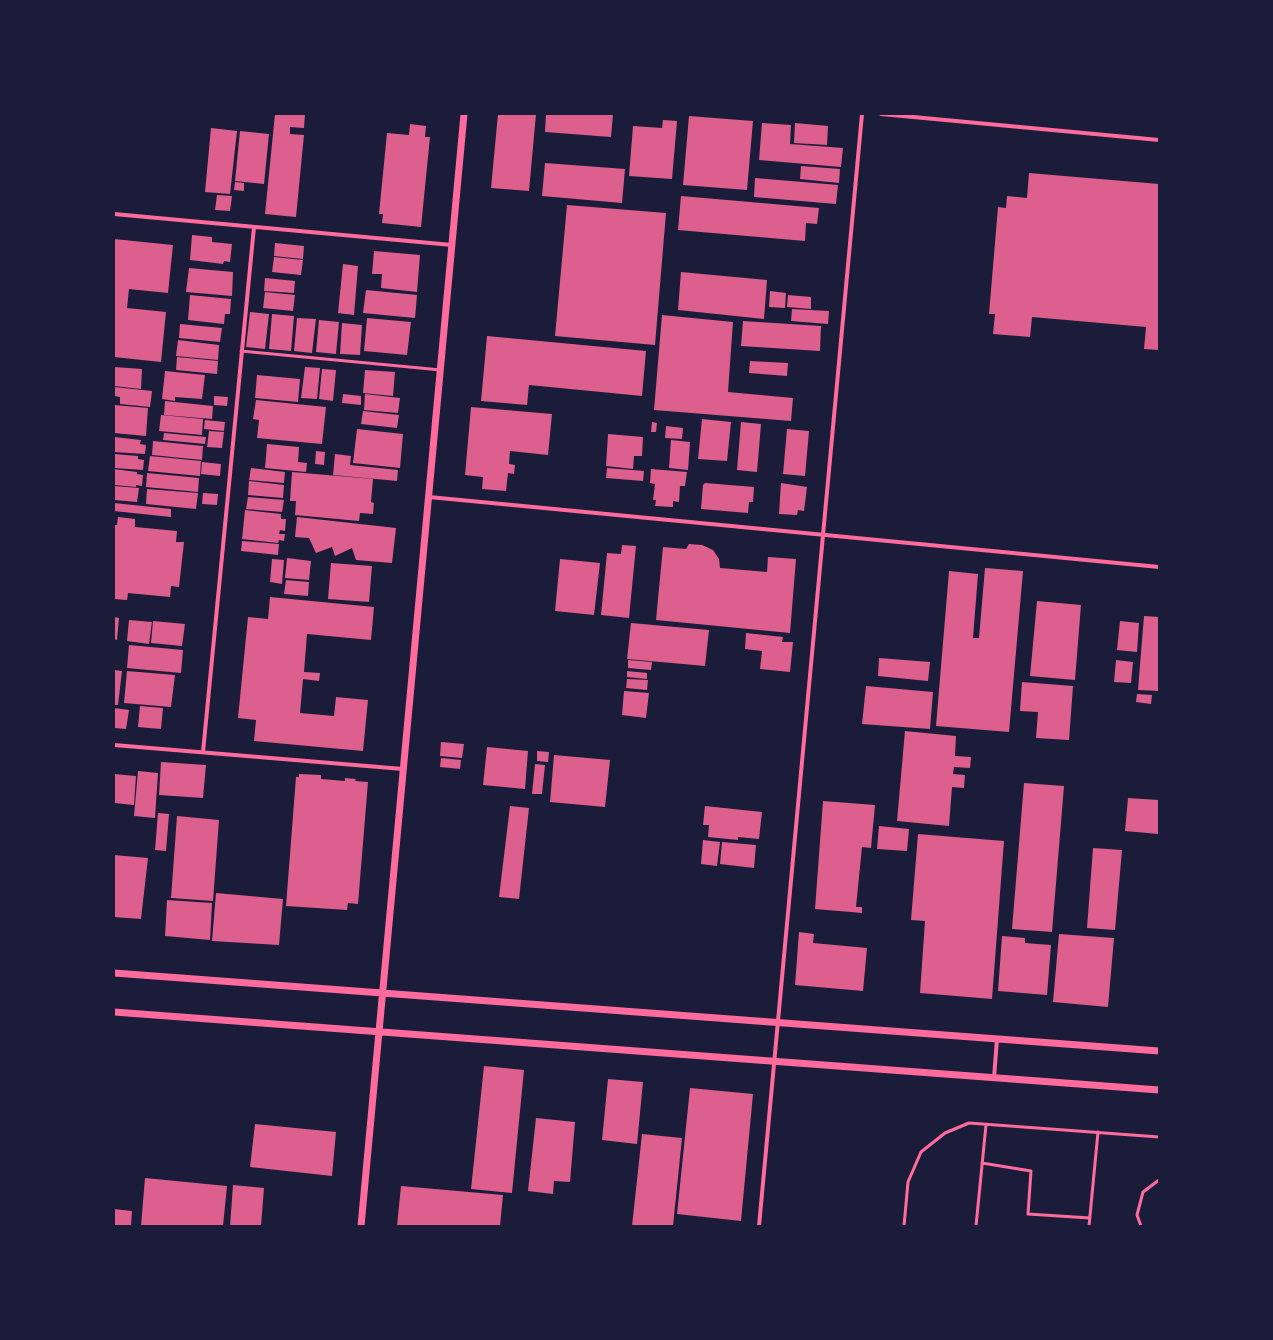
<!DOCTYPE html>
<html>
<head>
<meta charset="utf-8">
<style>
	body { margin:0 }
	#map { position:relative; width:1273px; height:1340px; overflow:hidden; background:#1b1b3a; font-family:Mulish,sans-serif }
	canvas { display:block }
	.frame { position:absolute; inset:0; border:115px solid #1b1b3a; pointer-events:none }
</style>
</head>
<body>
<div id="map">
<canvas width="1273" height="1340"></canvas>
<div class="frame"></div>
</div>
<script>
const context = document.querySelector('canvas').getContext('2d');
context.lineJoin = 'round';
function fillPath(path, color) { context.fillStyle = color; context.fill(path, 'evenodd'); }
const poly = rows => new Path2D(rows.map(r => 'M' + r).join(''));
function trace(path, color, width, dash) { context.strokeStyle = color; context.lineWidth = width; context.lineCap = dash ? 'butt' : 'round'; context.setLineDash(dash || []); context.stroke(path); }
fillPath(poly([
	[275,114,305,114,304,128,290,127,290,134,304,135,296,217,265,214],
	[498,114,536,114,529,191,491,188],
	[546,114,613,114,611,137,545,132],
	[689,116,753,121,747,190,683,185],
	[663,120,677,121,672,179,629,176,633,126,662,128],
	[762,123,791,125,790,144,843,148,841,167,759,160],
	[795,123,828,126,827,145,794,143],
	[410,124,426,126,425,137,430,137,421,227,382,223,383,214,379,214,387,133,409,135],
	[211,128,237,131,230,194,205,192],
	[240,131,269,134,264,184,235,181],
	[545,163,625,169,622,203,542,196],
	[801,166,840,169,839,183,800,179],
	[1029,173,1159,184,1159,350,1144,349,1146,327,1032,317,1030,337,993,334,995,314,989,314,998,207,1006,208,1007,196,1027,198],
	[755,178,838,185,836,204,754,197],
	[235,182,244,183,244,191,234,190],
	[217,195,232,196,230,211,215,210],
	[681,196,819,208,817,224,806,223,805,241,678,230],
	[567,205,666,213,655,345,555,336],
	[192,235,212,237,212,242,232,244,230,262,224,261,223,264,190,260],
	[114,239,173,245,168,293,129,289,127,308,166,312,161,362,114,357],
	[275,243,304,246,303,259,274,256],
	[374,251,420,255,417,292,381,288,382,274,372,274],
	[274,257,303,260,301,275,272,272],
	[343,264,358,266,354,315,338,313],
	[189,268,233,272,232,296,186,292],
	[681,272,767,280,764,319,678,310],
	[265,278,295,281,294,293,264,291],
	[366,290,417,295,415,318,363,313],
	[770,291,786,293,785,308,769,307],
	[265,292,295,295,293,311,263,308],
	[190,295,231,299,230,314,225,314,224,324,188,320],
	[788,295,811,297,811,309,787,307],
	[792,309,829,311,828,324,791,321],
	[250,312,269,314,265,349,246,347],
	[272,314,294,316,291,351,269,349],
	[662,315,733,322,728,392,793,398,791,421,654,410],
	[297,318,316,319,312,353,294,351],
	[367,318,411,322,407,355,364,351],
	[319,320,339,322,336,354,316,352],
	[743,321,821,326,820,351,741,346],
	[342,323,362,325,360,355,340,354],
	[180,324,222,328,220,342,179,338],
	[487,336,646,351,642,396,529,385,527,405,481,401],
	[178,340,219,345,218,360,176,356],
	[177,357,218,361,217,374,176,370],
	[750,361,788,363,787,376,749,373],
	[114,367,142,369,141,389,114,386],
	[305,367,320,368,317,399,301,398],
	[322,369,336,370,333,401,319,399],
	[365,370,395,372,393,396,363,393],
	[165,371,205,375,202,399,175,397,175,401,162,399],
	[257,375,300,379,298,402,255,398],
	[114,387,152,391,150,407,120,404,120,397,114,396],
	[343,394,361,396,361,405,342,403],
	[365,394,400,398,398,413,364,410],
	[214,396,228,397,227,406,214,405],
	[256,400,326,407,322,444,257,438,259,420,253,419],
	[165,401,213,406,212,419,164,415],
	[114,405,148,408,146,436,114,433],
	[471,407,552,414,548,455,510,451,509,464,515,465,514,474,508,473,506,491,482,489,483,477,465,475],
	[363,411,399,415,397,428,361,424],
	[161,415,203,419,202,435,159,431],
	[702,419,731,422,727,461,698,459],
	[205,420,225,422,224,431,204,429],
	[652,422,657,423,656,432,651,432],
	[741,422,761,424,757,472,737,470],
	[666,426,683,428,682,439,665,438],
	[357,429,403,434,400,468,353,463],
	[787,429,809,431,805,476,783,474],
	[209,431,224,432,222,448,207,447],
	[164,433,206,437,205,444,163,440],
	[608,434,643,437,642,456,634,456,633,469,606,466],
	[114,437,141,440,140,444,146,445,145,454,114,452],
	[671,440,690,442,688,470,669,468],
	[153,441,203,446,202,460,152,455],
	[267,444,299,447,298,462,307,463,306,472,265,468],
	[316,451,325,452,324,465,315,464],
	[114,454,138,456,138,459,144,460,143,470,114,468],
	[335,454,351,456,350,465,398,470,397,481,333,475],
	[150,456,201,461,200,476,148,471],
	[202,462,221,464,220,476,201,474],
	[251,468,285,472,284,483,249,480],
	[607,468,644,471,643,481,606,478],
	[114,469,137,472,137,474,143,475,142,486,136,485,136,487,114,485],
	[651,469,687,472,685,486,680,486,679,502,673,501,673,507,655,506,656,500,653,500,655,484,650,483],
	[292,472,373,479,371,502,374,503,373,514,360,513,359,521,295,515,296,501,290,501],
	[147,473,199,478,198,492,146,487],
	[249,481,284,485,283,498,248,495],
	[705,483,754,487,753,502,749,502,748,513,701,509,703,485],
	[781,483,807,487,804,511,798,510,797,515,779,514],
	[114,486,139,488,137,502,114,500],
	[147,489,198,493,196,509,146,504],
	[203,493,218,494,217,505,202,504],
	[248,497,284,500,282,512,246,509],
	[114,503,171,509,171,517,114,511],
	[245,510,281,514,281,519,286,519,285,531,280,530,279,534,285,534,284,541,279,540,278,543,242,539],
	[118,517,135,519,135,527,177,531,176,542,184,542,179,587,171,586,170,597,128,593,127,600,114,599,114,525,117,525],
	[297,517,396,528,392,563,356,560,352,548,335,556,332,547,316,553,309,538,295,537],
	[242,541,279,544,278,555,241,551],
	[689,544,702,545,713,550,719,559,720,568,767,572,768,557,796,559,790,633,656,620,663,547,686,549],
	[622,545,636,546,629,618,601,615,607,553,621,554],
	[287,558,311,561,309,580,285,578],
	[272,559,284,560,282,584,270,582],
	[560,559,600,563,594,615,555,611],
	[331,563,372,566,369,602,328,599],
	[985,568,1023,571,1009,732,936,726,949,571,978,574,973,638,979,638],
	[286,580,309,582,308,596,284,594],
	[270,597,374,607,371,640,307,634,304,672,320,673,319,681,303,679,300,713,334,716,336,697,368,700,363,751,254,741,256,720,238,718,248,617,268,619],
	[1037,601,1081,605,1075,680,1030,676],
	[1144,616,1159,617,1159,691,1138,690],
	[114,617,119,618,117,640,114,639],
	[129,620,152,622,149,644,127,641],
	[153,621,185,624,182,646,151,643],
	[1120,621,1139,623,1137,652,1117,650],
	[631,623,709,630,705,666,627,659],
	[746,633,783,637,782,642,793,642,790,672,760,669,762,651,745,649],
	[129,645,183,650,181,673,127,668],
	[879,658,930,662,928,681,878,676],
	[628,660,652,662,651,670,628,668],
	[1116,660,1133,662,1131,683,1114,682],
	[114,670,122,671,118,705,114,705],
	[127,671,175,675,171,707,124,703],
	[627,671,647,673,647,679,627,677],
	[627,679,648,680,647,690,626,688],
	[1022,682,1073,686,1069,740,1036,738,1038,712,1020,711],
	[866,686,933,692,930,729,862,724],
	[624,691,649,693,646,718,622,715],
	[1137,694,1152,695,1151,704,1136,702],
	[140,706,163,708,161,729,138,727],
	[114,708,129,710,126,729,114,728],
	[905,731,956,736,955,756,971,757,970,768,954,767,953,774,965,775,964,788,952,787,949,826,897,821],
	[441,742,464,744,462,758,440,756],
	[487,747,528,751,525,789,483,785],
	[537,751,549,752,548,762,537,761],
	[554,755,610,760,605,807,550,802],
	[441,758,461,760,460,769,440,767],
	[161,762,206,765,203,798,159,795],
	[535,764,545,765,542,794,532,794],
	[138,771,158,773,155,818,134,816],
	[114,774,136,776,134,805,114,803],
	[299,774,321,775,321,779,345,781,345,778,356,779,355,781,368,782,358,904,348,903,347,910,286,906,296,777,299,777],
	[1024,783,1064,786,1052,932,1012,929],
	[1128,798,1159,800,1158,834,1125,831],
	[823,801,875,805,871,848,862,847,856,907,862,907,862,913,815,909],
	[510,806,529,808,519,899,499,897],
	[705,806,762,812,759,839,738,837,738,840,708,837,709,825,703,825],
	[158,813,169,814,166,851,155,850],
	[177,816,219,820,213,901,171,898],
	[879,826,909,829,907,851,877,849],
	[918,834,1004,841,992,999,920,993,925,921,911,920],
	[703,840,720,842,717,866,701,864],
	[722,842,756,845,754,868,720,864],
	[1093,848,1122,850,1115,930,1087,928],
	[114,855,148,858,141,919,114,917],
	[216,893,283,899,279,945,212,941],
	[167,900,212,903,210,940,165,936],
	[799,932,814,934,813,943,867,948,863,991,795,985],
	[1059,934,1114,938,1108,1007,1053,1002],
	[1002,936,1025,938,1025,943,1051,945,1047,995,998,991],
	[484,1066,524,1070,512,1193,471,1189],
	[608,1079,643,1082,637,1144,602,1140],
	[690,1088,753,1094,741,1221,677,1214],
	[536,1118,575,1122,570,1182,554,1181,553,1194,528,1191],
	[255,1124,336,1132,332,1176,250,1167],
	[642,1134,682,1138,673,1226,632,1226],
	[145,1178,227,1186,223,1226,141,1226],
	[233,1185,264,1188,261,1226,230,1226],
	[401,1186,503,1195,500,1226,397,1226],
	[114,1209,132,1211,131,1226,114,1226]
]), '#dd5f8e');
trace(poly([
	[241,351,441,370],
	[982,1163,1031,1171,1028,1214,1090,1218],
	[904,1226,908,1182,921,1152,945,1133,969,1123,1159,1137],
	[976,1226,986,1125],
	[1089,1226,1098,1132],
	[1141,1226,1137,1215,1143,1192,1159,1180]
]), '#ff6b9d', 3);
trace(poly([
	[881,114,1159,140],
	[114,214,452,245],
	[429,497,1159,567],
	[114,745,403,769],
	[203,752,254,227],
	[994,1078,997,1039],
	[759,1226,862,114]
]), '#ff6b9d', 4);
trace(poly([
	[114,973,1159,1051],
	[114,1012,1159,1090],
	[361,1226,464,114]
]), '#ff6b9d', 7);
</script>
</body>
</html>
